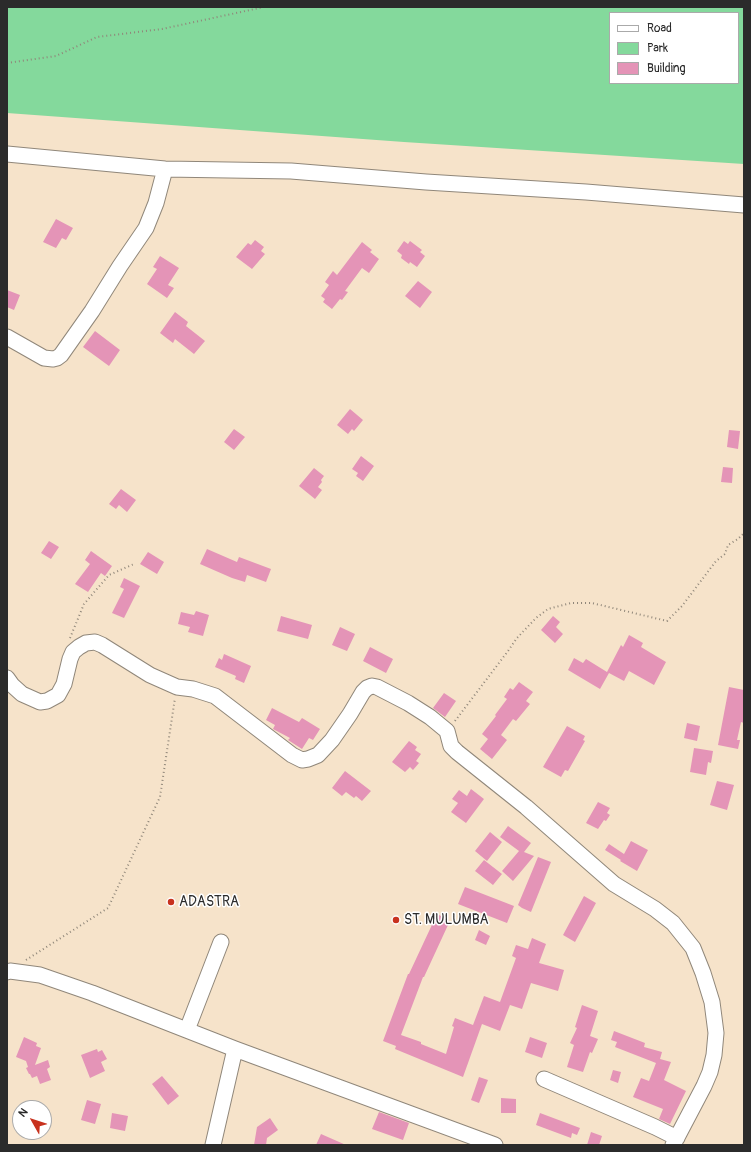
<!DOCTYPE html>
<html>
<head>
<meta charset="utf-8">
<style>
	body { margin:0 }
	#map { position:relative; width:751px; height:1152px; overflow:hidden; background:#f6e3ca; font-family:Pangolin,sans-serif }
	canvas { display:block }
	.frame { position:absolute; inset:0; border:8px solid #2b2b2b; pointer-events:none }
	.legend { position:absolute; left:609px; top:12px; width:130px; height:72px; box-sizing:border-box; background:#fff; border:1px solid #aaa; margin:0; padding:5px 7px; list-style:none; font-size:12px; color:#2b2b2b }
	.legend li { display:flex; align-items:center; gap:8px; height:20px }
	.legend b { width:20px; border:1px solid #aaa }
	.north { position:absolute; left:12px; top:1100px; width:40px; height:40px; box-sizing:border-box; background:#fff; border:1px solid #aaa; border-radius:50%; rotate:309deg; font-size:11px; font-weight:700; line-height:16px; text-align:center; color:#2b2b2b }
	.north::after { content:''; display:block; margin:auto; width:14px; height:18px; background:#c8321e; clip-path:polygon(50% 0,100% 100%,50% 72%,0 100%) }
</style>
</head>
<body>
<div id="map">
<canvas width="751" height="1152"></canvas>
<div class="frame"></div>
<ul class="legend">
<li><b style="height:5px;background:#fff"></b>Road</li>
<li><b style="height:11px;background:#84d99c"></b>Park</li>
<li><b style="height:11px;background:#e494b7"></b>Building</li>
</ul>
<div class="north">N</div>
</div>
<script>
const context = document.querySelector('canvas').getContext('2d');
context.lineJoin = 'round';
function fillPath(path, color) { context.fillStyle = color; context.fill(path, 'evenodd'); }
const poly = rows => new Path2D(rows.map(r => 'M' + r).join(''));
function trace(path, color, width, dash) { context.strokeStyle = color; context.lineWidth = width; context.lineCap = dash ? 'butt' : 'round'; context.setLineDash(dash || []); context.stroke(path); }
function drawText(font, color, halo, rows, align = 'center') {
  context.font = font + ' Pangolin,sans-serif'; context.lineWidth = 3; context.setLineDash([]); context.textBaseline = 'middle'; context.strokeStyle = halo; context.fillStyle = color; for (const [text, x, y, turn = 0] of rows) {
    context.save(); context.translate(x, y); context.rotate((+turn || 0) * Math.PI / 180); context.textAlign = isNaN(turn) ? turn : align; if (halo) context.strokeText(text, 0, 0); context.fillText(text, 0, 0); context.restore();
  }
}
fillPath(poly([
	[7,7,744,7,744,164,404,142,7,113],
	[610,13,738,13,738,83,610,83]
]), '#84d99c');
fillPath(poly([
	[56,219,73,228,66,240,62,238,56,248,43,242],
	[255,240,264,247,261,251,265,254,252,269,236,257,248,243,251,245],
	[404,241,408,244,410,241,422,250,420,252,425,256,417,267,410,262,409,264,401,258,402,255,397,251],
	[362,242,372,250,370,252,379,259,369,273,362,268,345,291,348,292,342,300,340,299,332,309,323,302,325,299,321,296,329,285,325,282,333,271,337,275],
	[160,256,179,268,168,285,174,288,167,298,147,284,157,269,153,267],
	[418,281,432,292,420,308,405,296],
	[7,290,20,295,14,310,7,307],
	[175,312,188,322,186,326,205,341,194,354,175,339,173,343,160,333],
	[95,331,120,350,109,366,83,347],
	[350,409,363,420,354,431,352,429,348,434,337,425],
	[234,429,245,437,234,450,224,442],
	[729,430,740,431,738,449,727,447],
	[361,456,374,466,363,481,356,476,358,473,352,469],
	[723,467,733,468,732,483,721,482],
	[314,468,324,476,321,480,322,482,318,487,322,490,315,499,299,486],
	[121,489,136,500,127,512,119,505,116,509,109,504],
	[49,541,59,547,51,559,41,553],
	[207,549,237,562,239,557,271,569,266,582,247,575,245,582,232,578,200,564],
	[91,551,112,566,105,576,101,573,88,592,75,584,90,564,85,560],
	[148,552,164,562,157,574,140,564],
	[124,578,140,586,124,618,112,613,124,589,120,587],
	[196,611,209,615,203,636,188,632,190,627,178,624,181,612,194,615],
	[281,616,312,625,308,639,277,631],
	[553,616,560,622,556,627,563,634,555,643,541,630],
	[340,627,355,634,347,651,332,645],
	[629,635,643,643,641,647,666,662,654,685,629,671,624,681,609,673,600,689,568,670,574,658,583,663,586,659,607,672,621,645,623,647],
	[370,647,393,659,386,673,363,661],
	[224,654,251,666,244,683,235,679,236,676,215,667,219,658,222,660],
	[519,682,533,692,526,701,530,704,516,721,513,719,501,735,507,740,492,759,480,749,488,739,482,734,496,716,495,715,507,699,504,697,510,688,513,690],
	[729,687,744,690,744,723,741,722,737,740,740,740,738,749,718,745],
	[444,693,456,701,445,717,433,708],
	[272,708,299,722,302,718,320,729,313,740,309,738,302,749,288,740,290,738,273,729,275,725,266,720],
	[687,723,700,726,697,741,684,738],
	[567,726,585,736,583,740,585,741,568,771,565,770,561,777,543,767],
	[409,741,417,747,415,750,421,754,416,761,419,763,413,770,410,767,405,772,392,762],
	[694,748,713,751,711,763,708,762,706,775,690,772],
	[345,771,371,791,362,801,356,796,354,798,346,792,342,796,332,788],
	[717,781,734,785,727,810,710,805],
	[471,789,484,799,466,823,451,812,458,803,452,799,459,790,467,796],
	[598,802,610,808,607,813,610,815,606,821,604,820,598,829,586,823],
	[508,826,531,843,524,852,534,856,513,881,502,871,519,851,500,837],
	[490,832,502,842,487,861,475,851],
	[631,841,648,850,637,871,620,861,621,860,605,850,609,844,624,854],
	[538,857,551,862,531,912,522,908,518,905],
	[484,860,502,874,493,885,475,871],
	[465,887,514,906,507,923,458,904],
	[584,896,596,903,575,942,563,935],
	[437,914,447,919,445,923,448,925,424,977,423,977,401,1035,421,1042,421,1044,446,1054,454,1027,452,1026,455,1018,473,1025,484,996,500,1002,516,958,512,956,516,945,528,949,532,938,546,944,539,963,564,970,558,991,531,983,522,1009,510,1005,500,1031,482,1024,463,1077,395,1049,396,1046,383,1041,408,974,409,974],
	[479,930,490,936,486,945,475,940],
	[582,1005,598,1011,590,1036,598,1039,592,1053,590,1052,583,1072,567,1067,574,1045,570,1043,577,1028,575,1027],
	[614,1031,645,1043,644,1047,662,1052,660,1059,671,1062,664,1080,686,1091,670,1124,659,1119,663,1109,633,1097,641,1078,649,1081,656,1063,615,1047,617,1042,611,1040],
	[24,1037,37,1043,36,1046,41,1048,35,1065,48,1060,50,1067,47,1069,51,1080,40,1084,37,1076,32,1078,30,1074,29,1074,26,1068,28,1067,26,1061,16,1057],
	[530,1037,547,1043,542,1058,525,1052],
	[97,1049,98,1052,102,1050,107,1059,101,1062,105,1071,90,1078,81,1055],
	[613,1070,621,1072,618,1083,610,1080],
	[162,1076,179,1096,168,1105,152,1084],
	[479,1077,488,1080,479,1103,471,1100],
	[501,1098,516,1099,516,1113,501,1113],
	[87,1100,101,1104,95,1124,81,1120],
	[379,1112,409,1123,403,1140,372,1129],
	[112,1113,128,1116,125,1131,110,1128],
	[540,1113,580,1128,577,1135,572,1133,571,1138,536,1125],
	[270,1118,278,1130,267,1138,266,1145,254,1145,257,1127],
	[591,1132,602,1136,599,1145,587,1145],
	[321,1134,346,1145,316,1145]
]), '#e494b7');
const minor = poly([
	[7,154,165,169,291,171,426,182,586,192,744,205],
	[7,337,44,358,53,359,57,358,61,355,92,311,120,266,146,228,156,203,165,169],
	[7,678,12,685,22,694,40,702,47,701,58,695,64,684,70,659,73,652,79,647,86,643,95,642,102,645,150,675,177,687,193,689,215,696,292,755,302,760,308,759,318,755,332,740,350,714,363,692,367,688,372,686,377,687,408,703,430,717,447,731,451,746,457,752,526,807,614,884,655,909,673,923,693,948,703,973,712,1002,716,1033,714,1055,710,1072,704,1086,673,1145],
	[7,972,10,971,40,975,92,993,235,1049,495,1145],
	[187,1030,221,942],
	[544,1079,655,1127,677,1138],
	[213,1145,235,1049]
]);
trace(minor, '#90877a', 17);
trace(poly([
	[7,63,56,56,97,37,162,29,264,7],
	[70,638,84,604,109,575,134,564],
	[455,721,508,651,517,638,536,618,548,609,571,603,592,603,667,621,682,606,716,561,725,554,728,545,738,539,744,533],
	[26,960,108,908,160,797,175,698]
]), '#90877a', 2, [1, 3]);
trace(minor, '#fff', 15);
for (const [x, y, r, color] of [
	[171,902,4,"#c8321e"],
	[396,920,4,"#c8321e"]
]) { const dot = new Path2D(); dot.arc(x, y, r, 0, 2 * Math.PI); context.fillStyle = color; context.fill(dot); trace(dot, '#fff', 1.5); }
drawText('14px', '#2b2b2b', '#fff', [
	["ADASTRA",179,902],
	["ST. MULUMBA",404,920]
], 'left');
</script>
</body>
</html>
